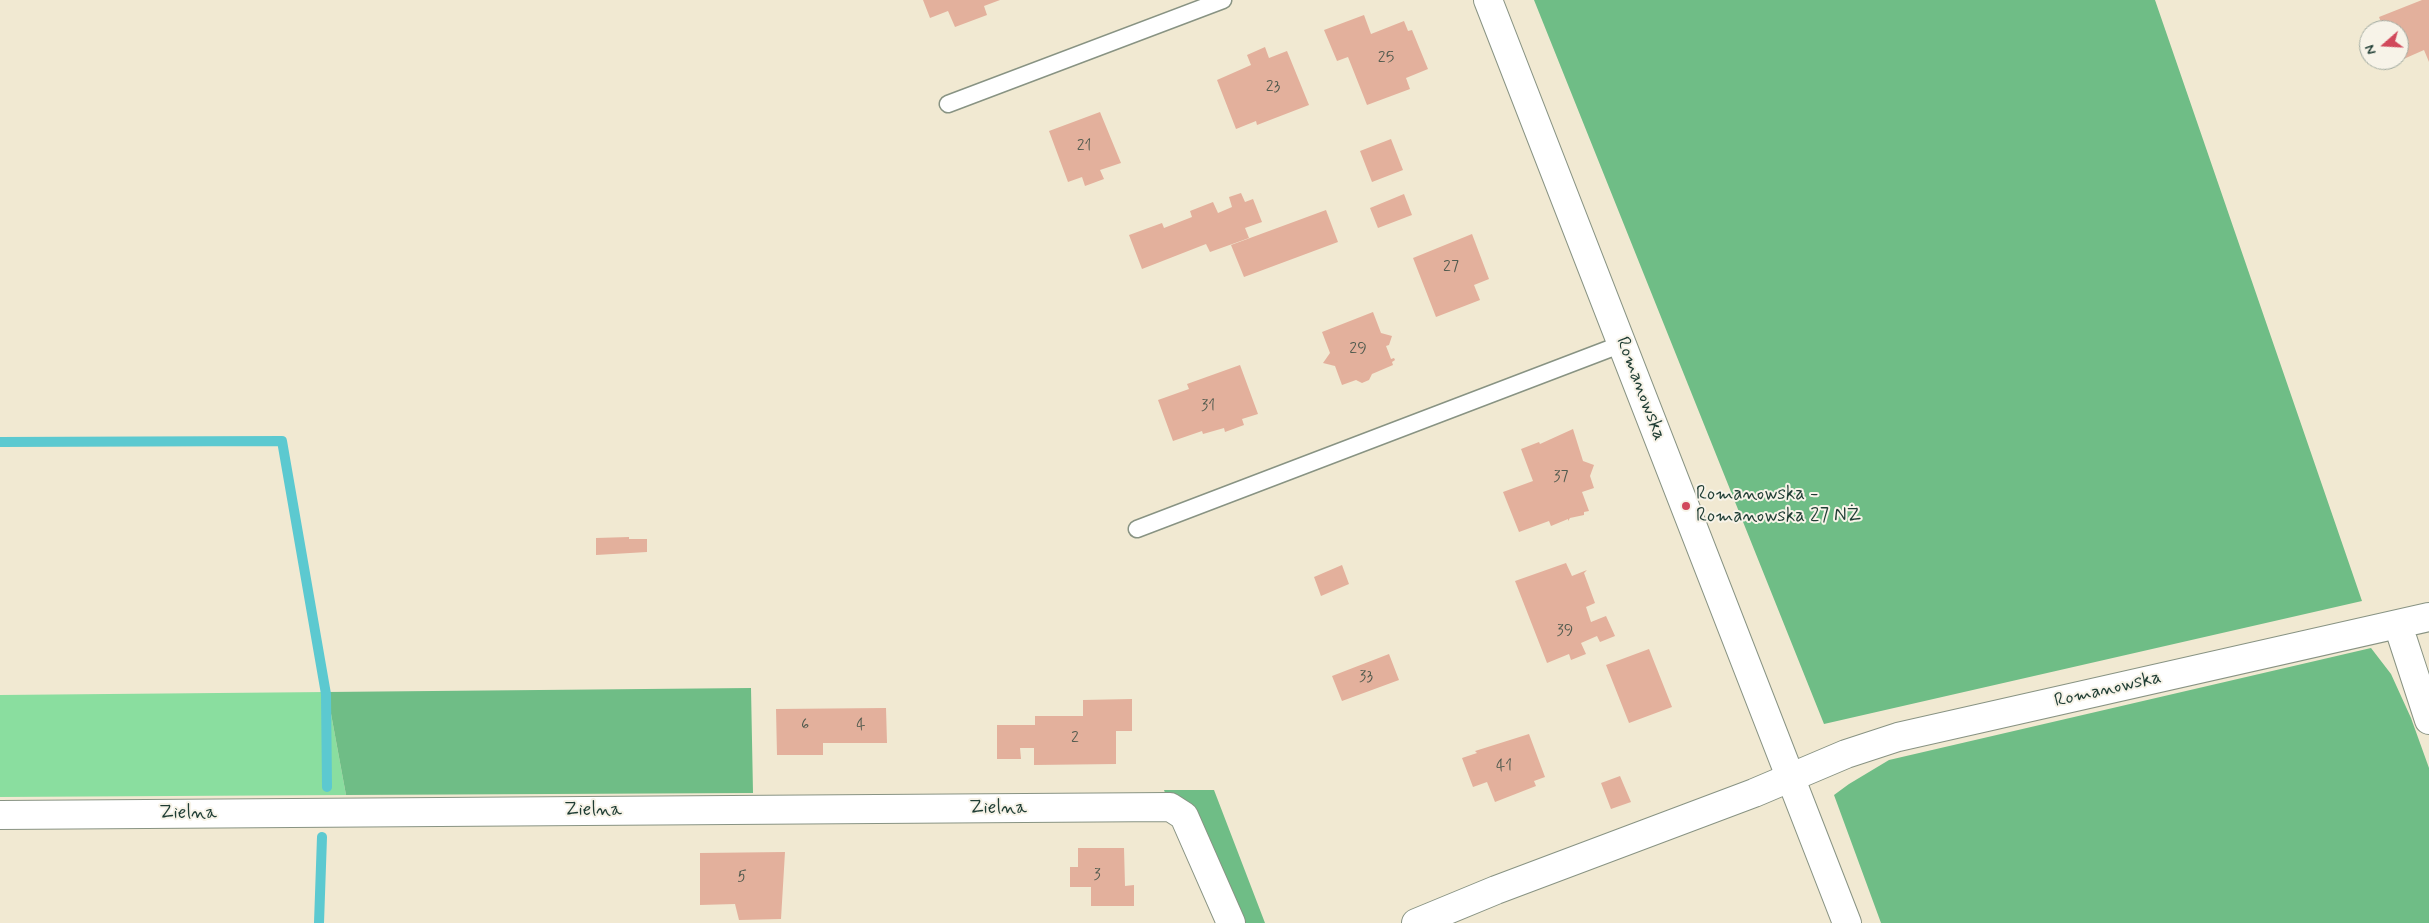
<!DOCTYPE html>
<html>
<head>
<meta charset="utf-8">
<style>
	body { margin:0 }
	#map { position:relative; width:2429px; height:923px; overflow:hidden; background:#f1e9d2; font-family:Mynerve,sans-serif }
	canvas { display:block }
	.north { position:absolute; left:2359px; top:20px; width:50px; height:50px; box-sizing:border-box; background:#f7f3e8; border:1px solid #a1aaa0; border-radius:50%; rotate:251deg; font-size:14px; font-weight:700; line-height:20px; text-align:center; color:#1f3d34 }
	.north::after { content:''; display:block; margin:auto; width:18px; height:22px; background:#d1495b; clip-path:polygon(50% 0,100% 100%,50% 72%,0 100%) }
</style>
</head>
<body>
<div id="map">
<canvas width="2429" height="923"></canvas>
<div class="north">N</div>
</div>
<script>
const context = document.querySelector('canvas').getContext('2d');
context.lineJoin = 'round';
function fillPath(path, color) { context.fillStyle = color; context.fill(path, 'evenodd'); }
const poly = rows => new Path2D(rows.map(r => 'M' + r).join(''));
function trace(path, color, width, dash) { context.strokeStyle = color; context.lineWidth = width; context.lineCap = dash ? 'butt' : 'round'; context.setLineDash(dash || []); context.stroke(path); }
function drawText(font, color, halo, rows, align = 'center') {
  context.font = font + ' Mynerve,sans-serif'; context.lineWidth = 4; context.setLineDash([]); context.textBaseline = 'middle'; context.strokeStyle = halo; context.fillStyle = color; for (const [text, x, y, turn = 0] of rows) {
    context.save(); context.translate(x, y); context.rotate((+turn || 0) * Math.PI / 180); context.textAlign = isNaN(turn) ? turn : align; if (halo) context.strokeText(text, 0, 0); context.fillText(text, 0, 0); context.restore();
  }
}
fillPath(poly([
	[327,692,346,795,0,797,0,695]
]), '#8ade9f');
fillPath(poly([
	[1534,0,2155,0,2362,601,1824,724],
	[2371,648,2391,674,2411,718,2429,768,2429,923,1881,923,1834,795,1849,784,1889,760],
	[751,688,753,793,346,795,327,692],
	[1164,790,1214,790,1265,923,1231,923,1170,807]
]), '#6fbd86');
trace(poly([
	[0,442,282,441,326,694,327,787],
	[319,923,322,837]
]), '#5cc9d0', 10);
fillPath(poly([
	[923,0,1000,0,984,6,987,15,955,27,948,11,930,18],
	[2422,0,2429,0,2429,62,2424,50,2399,61,2399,30,2384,30,2379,17],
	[1364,15,1371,34,1404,21,1408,31,1412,30,1428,69,1406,78,1410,89,1367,105,1348,57,1337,61,1324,30],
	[1265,47,1269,58,1287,51,1309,105,1257,125,1256,121,1236,129,1217,80,1251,65,1247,55],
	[1100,112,1121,163,1100,170,1104,179,1085,186,1082,177,1068,182,1049,131],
	[1391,139,1403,170,1372,182,1360,151],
	[1241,193,1245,202,1253,199,1262,222,1245,228,1249,238,1210,252,1206,244,1142,269,1129,235,1162,223,1164,228,1192,217,1190,211,1213,202,1218,213,1232,207,1229,197],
	[1404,194,1412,215,1378,228,1370,208],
	[1326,210,1338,242,1244,277,1231,245],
	[1472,234,1489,279,1474,285,1480,300,1436,317,1413,258],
	[1373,312,1381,333,1392,336,1389,345,1386,346,1391,359,1394,358,1395,360,1392,362,1393,365,1372,374,1369,380,1362,383,1356,380,1342,385,1335,366,1323,363,1330,353,1322,332],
	[1240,365,1258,414,1242,419,1244,425,1225,432,1224,428,1203,434,1202,431,1173,441,1158,400,1189,389,1187,384],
	[1573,429,1583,461,1594,465,1590,476,1594,488,1582,492,1589,511,1584,512,1584,515,1570,518,1568,521,1568,519,1551,526,1549,521,1519,532,1503,492,1533,481,1521,449,1539,442,1540,444],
	[629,537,629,539,647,539,647,552,596,555,596,538],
	[1566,563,1572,576,1587,570,1584,573,1595,603,1586,607,1591,622,1606,616,1615,636,1600,642,1597,636,1581,643,1586,654,1571,660,1569,654,1547,663,1515,581],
	[1342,565,1349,584,1321,596,1314,577],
	[1649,649,1672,707,1629,723,1606,665],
	[1389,654,1399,680,1342,701,1332,676],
	[1132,699,1132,731,1116,731,1116,764,1034,765,1034,748,1020,748,1021,759,997,759,997,725,1035,725,1035,716,1083,716,1083,700],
	[886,708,887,743,823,743,823,755,777,755,776,709],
	[1529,734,1545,777,1534,781,1536,786,1495,802,1487,782,1473,787,1462,758,1477,753,1475,751],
	[1620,776,1631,802,1611,809,1601,783],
	[1078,848,1124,848,1125,886,1134,885,1134,906,1091,906,1091,887,1070,887,1070,867,1078,867],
	[785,852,781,919,739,920,735,904,700,905,700,853]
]), '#e3b09c');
const lane = poly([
	[948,104,1223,0],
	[1137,529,1622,344]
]);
const street = poly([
	[2398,625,2429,720],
	[0,815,1170,807,1184,816,1231,923],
	[1416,923,1496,890,1754,793,1846,754,1898,737,2429,617]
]);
const secondary = poly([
	[1488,0,1847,923]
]);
trace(lane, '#889383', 19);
trace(street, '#889383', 30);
trace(secondary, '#889383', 30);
trace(lane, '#fff', 16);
trace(street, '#fff', 28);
trace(secondary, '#fff', 28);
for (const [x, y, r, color] of [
	[1686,506,5,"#d1495b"]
]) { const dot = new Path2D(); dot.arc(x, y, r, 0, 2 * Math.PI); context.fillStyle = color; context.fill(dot); trace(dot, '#f7f3e8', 2); }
drawText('16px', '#505a4e', null, [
	["25",1386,59],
	["23",1273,88],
	["21",1084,147],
	["27",1451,268],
	["29",1358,350],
	["31",1208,407],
	["37",1561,478],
	["39",1565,632],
	["33",1366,678],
	["6",805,726],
	["4",861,726],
	["2",1075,739],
	["41",1504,767],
	["3",1097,876],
	["5",742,878]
]);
drawText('19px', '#1f3d34', '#f7f3e8', [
	["Romanowska",1640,389,69],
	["Romanowska",2108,690,-13],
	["Zielna",998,809],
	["Zielna",593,811],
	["Zielna",188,814]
]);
drawText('19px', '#1f3d34', '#f7f3e8', [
	["Romanowska -",1696,495],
	["Romanowska 27 NŻ",1696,517]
], 'left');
</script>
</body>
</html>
